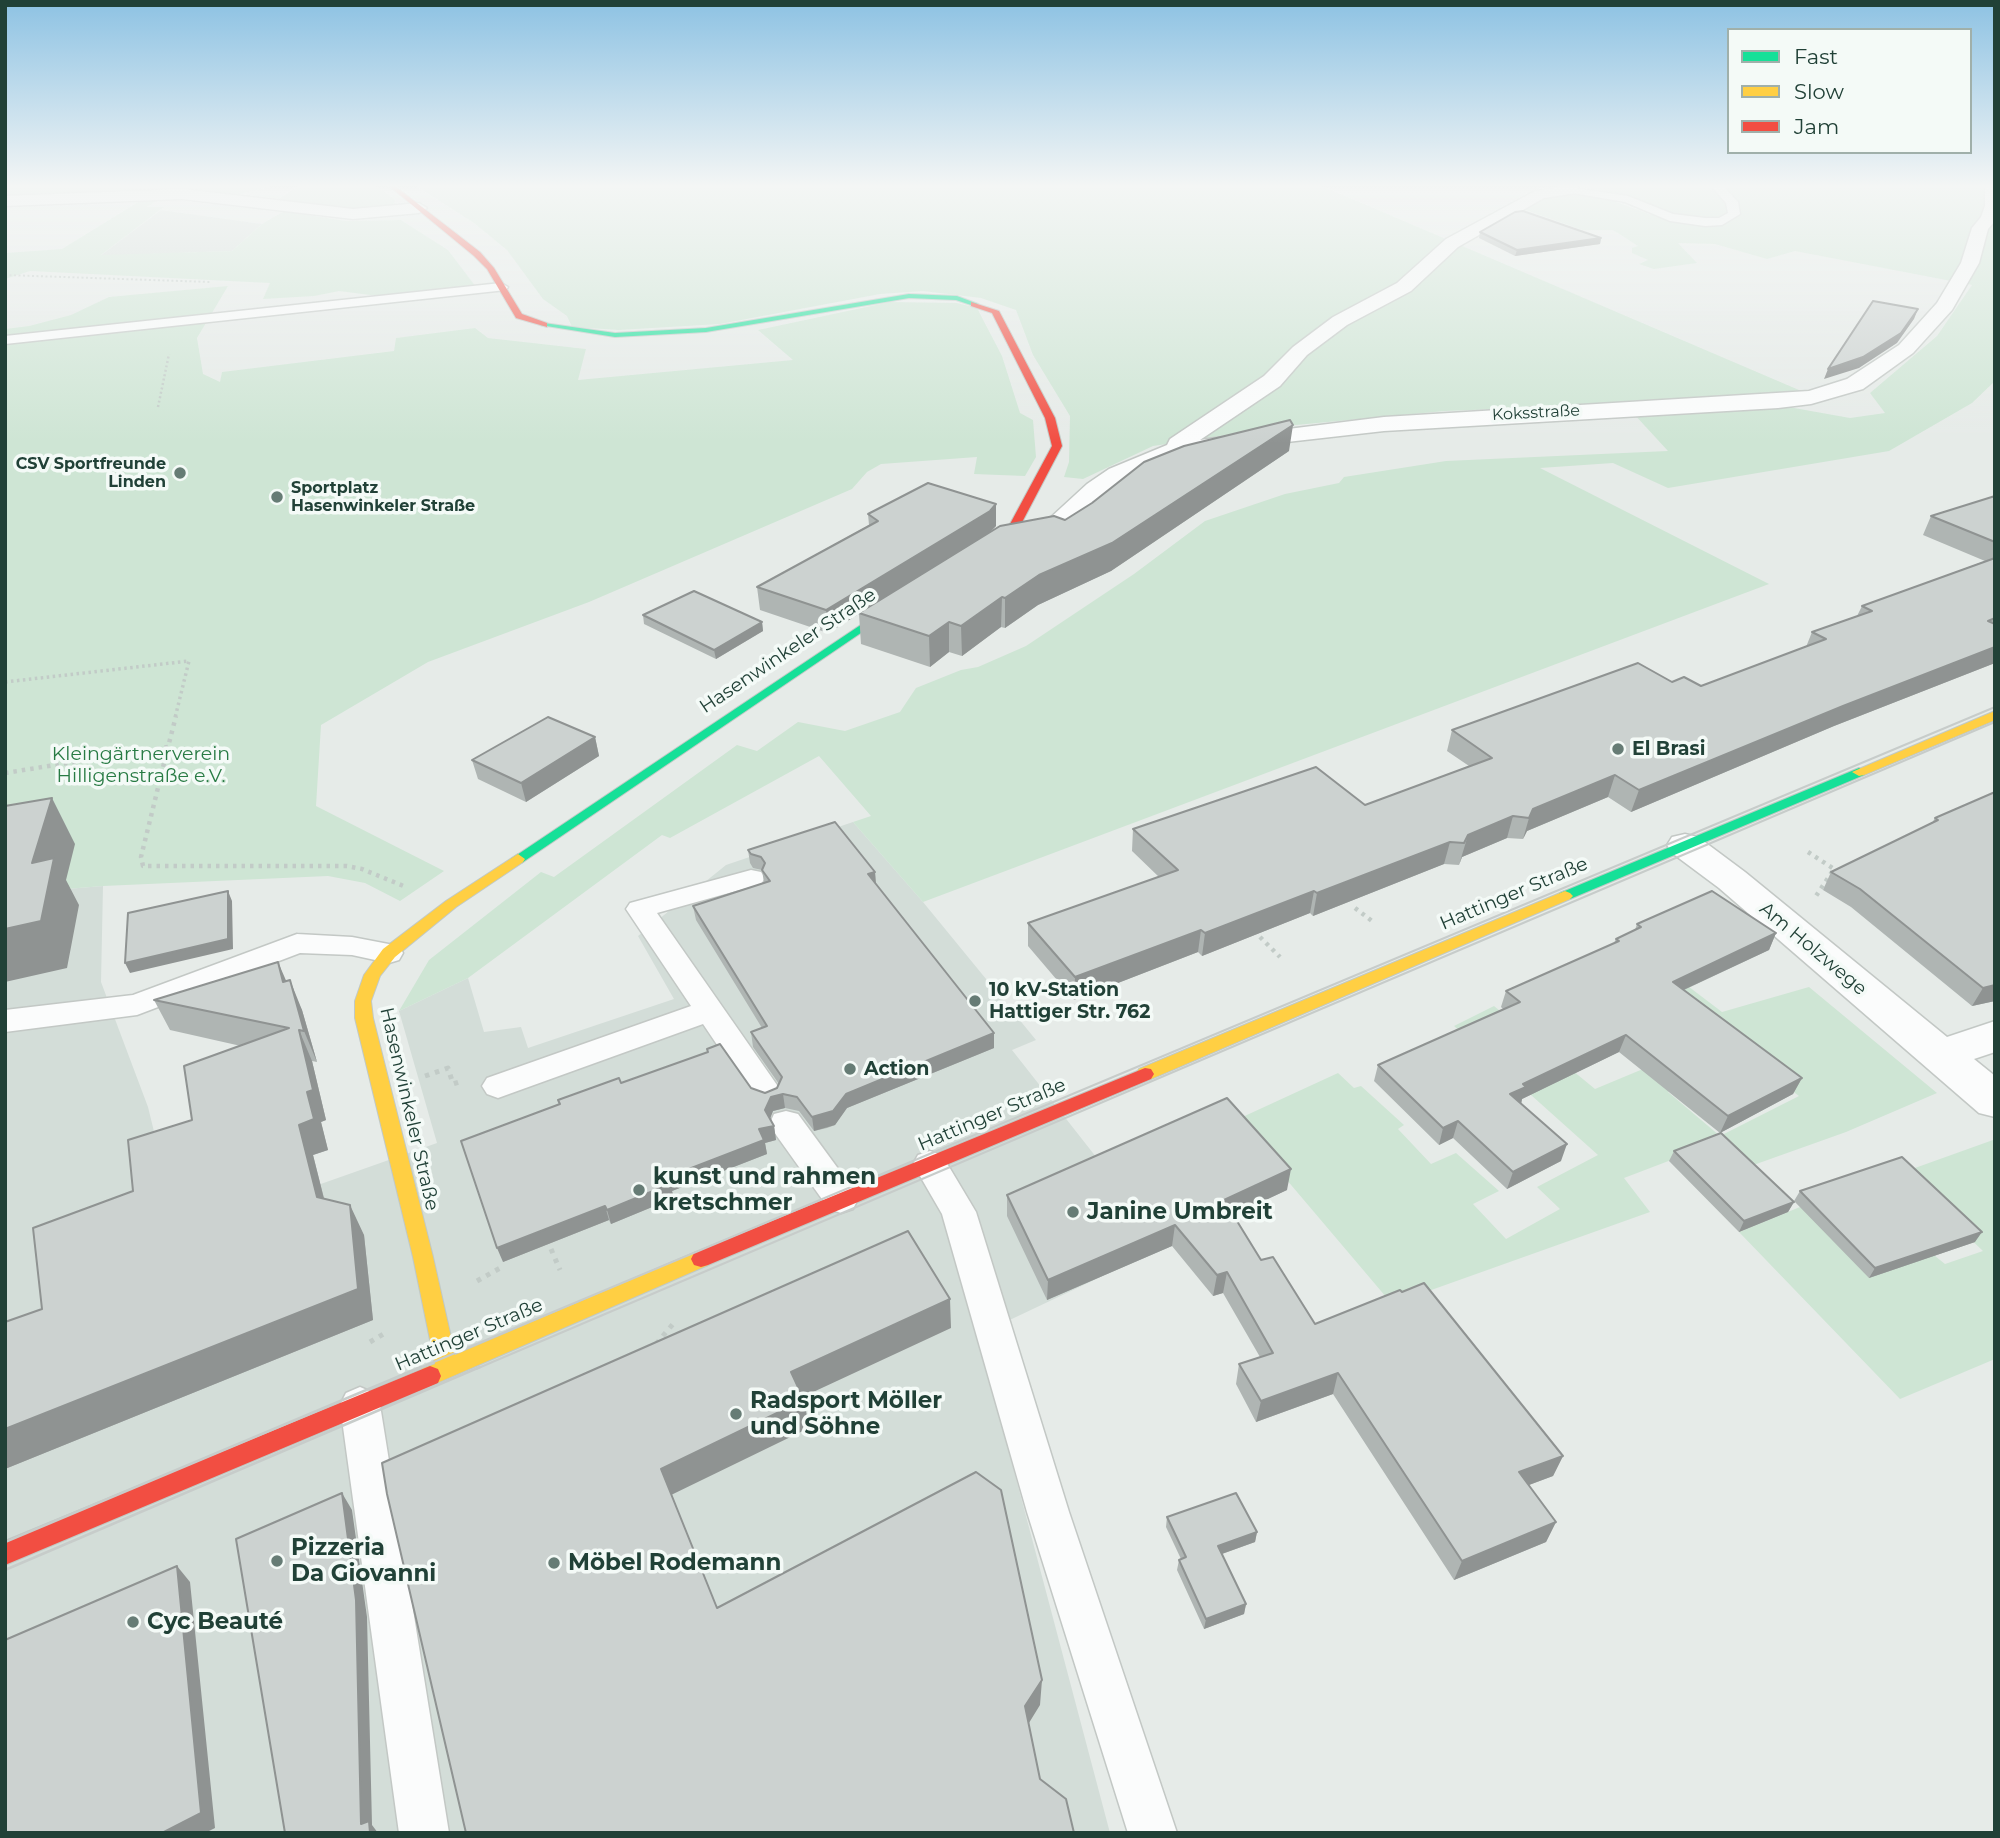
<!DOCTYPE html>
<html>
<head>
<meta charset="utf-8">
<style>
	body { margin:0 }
	#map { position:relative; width:2000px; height:1838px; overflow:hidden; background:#e6ebe8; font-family:Montserrat,sans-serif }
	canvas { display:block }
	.frame { position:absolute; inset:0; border:7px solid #214137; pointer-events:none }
	.legend { position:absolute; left:1727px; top:28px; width:245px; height:126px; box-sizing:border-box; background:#f4faf7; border:2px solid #a0b0aa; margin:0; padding:9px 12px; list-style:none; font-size:21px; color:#214137 }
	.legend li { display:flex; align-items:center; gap:14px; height:35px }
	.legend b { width:35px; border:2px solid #a0b0aa }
</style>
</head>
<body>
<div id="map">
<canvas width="2000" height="1838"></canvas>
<div class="frame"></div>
<ul class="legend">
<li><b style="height:9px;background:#16e098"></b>Fast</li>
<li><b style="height:9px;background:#ffcf43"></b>Slow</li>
<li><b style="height:9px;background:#f24e42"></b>Jam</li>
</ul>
</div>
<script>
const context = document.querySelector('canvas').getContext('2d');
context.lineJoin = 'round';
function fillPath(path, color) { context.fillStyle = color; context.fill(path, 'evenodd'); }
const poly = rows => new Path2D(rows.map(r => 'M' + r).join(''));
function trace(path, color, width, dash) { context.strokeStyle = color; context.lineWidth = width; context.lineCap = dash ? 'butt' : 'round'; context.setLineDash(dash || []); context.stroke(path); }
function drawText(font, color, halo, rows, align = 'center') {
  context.font = font + ' Montserrat,sans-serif'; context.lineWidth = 7; context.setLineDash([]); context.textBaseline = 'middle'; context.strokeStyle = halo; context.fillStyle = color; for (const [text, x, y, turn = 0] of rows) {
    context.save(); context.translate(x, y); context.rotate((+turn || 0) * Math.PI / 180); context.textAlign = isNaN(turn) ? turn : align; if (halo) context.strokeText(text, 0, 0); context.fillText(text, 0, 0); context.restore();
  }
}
fillPath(poly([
	[161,210,262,224,232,251,100,256],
	[853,822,923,902,1036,1040,1012,1050,1166,1246,978,1335,1110,1833,5,1833,5,894,103,886,101,982,148,1107,179,1234,437,1143,399,1011,468,978,484,1032,521,1027,528,1048,674,999,638,936,726,865]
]), '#d3ddd8');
fillPath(poly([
	[5,186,273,186,240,194,197,192,5,198],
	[298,186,376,186,396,200,392,205,375,210,352,211,277,200],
	[416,186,1322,186,1806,393,1693,402,1445,411,1296,425,1153,446,1083,479,1064,477,1069,462,1070,416,1033,355,1016,310,981,298,923,291,880,294,720,324,619,330,572,327,567,316,543,299,507,250,474,223],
	[1575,186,1995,186,1995,381,1972,403,1889,451,1668,488,1613,463,1540,468,1769,584,923,902,853,822,871,816,819,756,670,838,662,835,468,978,399,1011,429,960,541,872,554,877,737,745,757,751,798,722,845,731,900,712,916,688,961,670,978,667,1026,646,1134,574,1205,521,1285,494,1339,483,1344,477,1446,461,1668,451,1633,413,1783,406,1850,418,1885,413,1870,393,1937,336,1972,285,1795,251,1767,259,1715,244,1678,243,1697,263,1654,269,1639,264,1648,260,1632,253,1632,248,1638,246,1613,230,1582,230,1520,208,1536,199,1574,194,1608,199,1674,223,1669,218,1681,216,1622,194],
	[143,199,157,201,147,207,164,207,101,255,232,251,262,224,284,211,346,221,401,220,448,250,476,287,386,297,339,291,314,296,263,299,270,283,30,271,5,279,5,253,62,249],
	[228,286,197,338,203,374,220,382,222,372,394,351,396,338,475,328,488,338,586,349,578,380,793,360,758,330,890,302,957,303,977,308,1002,356,1020,413,1033,420,1036,457,1025,476,974,474,977,457,881,464,867,472,852,489,589,602,428,662,321,725,316,806,444,871,400,901,365,883,328,876,103,886,5,894,5,329,29,326,71,315,109,297],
	[1672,974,1722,1012,1809,987,1937,1093,1846,1132,1703,1183,1679,1157,1624,1178,1650,1212,1392,1304,1236,1120,1338,1073,1354,1088,1361,1086,1404,1125,1398,1129,1431,1164,1456,1153,1499,1191,1473,1204,1506,1239,1560,1209,1537,1187,1598,1155,1454,1026,1494,1006,1595,1089,1667,1059,1690,1079,1668,1092,1720,1136,1799,1096,1651,984],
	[1993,1140,1995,1359,1900,1399,1739,1232,1800,1207,1935,1256,1945,1264,1983,1251,1901,1173]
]), '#cee5d4');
const lane = poly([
	[1561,186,1628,196,1673,214,1705,218,1719,218,1728,213,1726,203,1711,186,1723,186,1738,202,1740,214,1722,225,1705,226,1670,221,1625,202,1567,192,1561,186],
	[501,283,508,287,506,290,5,344,5,336,501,283],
	[751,870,761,872,765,878,761,884,657,913,777,1085,782,1093,777,1101,766,1105,755,1101,703,1024,509,1094,498,1098,487,1094,482,1086,487,1078,691,1006,626,909,630,903,751,870],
	[297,934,352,937,399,946,403,953,399,960,389,963,352,955,300,953,137,1015,5,1032,5,1010,133,995,297,934],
	[786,1111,798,1114,853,1189,858,1199,853,1209,841,1213,829,1209,774,1132,770,1123,774,1114,786,1111],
	[930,1151,942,1155,976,1212,1069,1512,1177,1833,1128,1833,1027,1512,942,1214,913,1164,918,1155,930,1151],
	[360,1387,374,1393,380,1405,449,1833,399,1833,340,1405,346,1393,360,1387]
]);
const street = poly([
	[1569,186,1576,187,1579,190,1576,193,1544,198,1458,247,1411,291,1347,325,1307,355,1280,386,1200,440,1384,417,1809,391,1847,379,1899,345,1937,303,1961,263,1972,228,1981,217,1985,206,1985,186,1995,186,1995,221,1988,229,1979,263,1952,310,1913,353,1863,389,1811,404,1778,408,1384,431,1234,448,1171,459,1127,479,1105,494,1056,541,1018,549,1009,547,1005,541,1009,535,1038,529,1087,484,1109,469,1167,445,1170,439,1264,376,1293,347,1333,317,1397,283,1446,239,1535,191,1569,186],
	[182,189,353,209,419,203,427,208,419,213,353,219,182,199,5,206,5,196,182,189],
	[1685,834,1698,837,1745,872,1947,1037,1995,1021,1995,1052,1974,1059,1995,1076,1995,1117,1979,1113,1719,888,1672,853,1667,845,1672,837,1685,834]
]);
const fast = poly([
	[909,294,957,296,978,304,974,306,956,300,909,298,706,332,615,337,540,325,544,323,615,333,706,328,909,294],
	[904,596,908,597,908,601,523,862,518,864,511,859,904,596],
	[1859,768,1866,772,1864,775,1570,899,1560,899,1557,896,1560,893,1859,768]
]);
const slow = poly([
	[1995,711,1995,720,1864,775,1859,776,1852,772,1995,711],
	[518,854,525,859,523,862,456,907,395,957,380,976,371,1001,373,1018,433,1257,455,1355,694,1253,701,1251,708,1253,711,1259,708,1265,430,1386,422,1383,419,1376,422,1369,435,1364,413,1257,355,1018,355,1001,364,975,383,949,446,901,518,854],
	[1565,891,1570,893,1573,896,1570,899,1151,1079,1145,1080,1139,1079,1136,1074,1139,1069,1565,891]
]);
const jam = poly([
	[389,186,395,186,480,252,494,268,522,314,547,323,547,327,516,318,487,269,474,256,389,186],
	[971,302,999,311,1055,418,1062,446,1019,528,1005,542,977,559,971,556,973,554,997,538,1010,524,1052,446,1045,418,992,313,971,306,971,302],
	[1145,1068,1151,1069,1154,1074,1151,1079,708,1265,701,1267,694,1265,691,1259,694,1253,1145,1068],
	[430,1366,438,1369,441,1376,438,1383,5,1565,5,1541,430,1366]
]);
trace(lane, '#c3c8c5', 3);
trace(street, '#c3c8c5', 3);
trace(fast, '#c1c9c5', 2);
trace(slow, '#c1c9c5', 2);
trace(jam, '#c1c9c5', 2);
trace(poly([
	[5,275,210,282]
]), '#c2cbc7', 2, [2, 2.5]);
trace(poly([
	[158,407,169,354]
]), '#c2cbc7', 2.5, [2, 2.5]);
trace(poly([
	[5,682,189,661,175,718]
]), '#c2cbc7', 3.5, [2.5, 3.5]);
trace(poly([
	[168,747,141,857,143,866,347,866,362,869,406,887],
	[5,773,168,747,176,716],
	[1808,852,1834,869,1816,896],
	[1355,908,1372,921],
	[1260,937,1280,957]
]), '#c2cbc7', 4.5, [3.5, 5]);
trace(poly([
	[425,1076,448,1068,453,1084,459,1082],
	[551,1249,560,1270],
	[477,1281,502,1267],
	[370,1342,387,1332],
	[656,1344,673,1324]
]), '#c2cbc7', 5, [4.5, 6]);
fillPath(lane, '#fbfcfc');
fillPath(street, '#fbfcfc');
fillPath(fast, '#16e098');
fillPath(slow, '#ffcf43');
fillPath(jam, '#f24e42');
trace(poly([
	[417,1369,1995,707],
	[476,1369,1995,722]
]), '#c7ccca', 2);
trace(poly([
	[5,1542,421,1367],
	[5,1570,480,1367]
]), '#c7ccca', 2.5);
fillPath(poly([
	[1480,232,1601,238,1600,244,1515,256,1479,238],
	[1289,451,1111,571,1038,605,1005,628,1001,627,962,656,949,652,930,667,861,644,859,614,828,633,760,610,757,587,869,525,868,514,996,504,996,526,990,532,916,578,1065,520],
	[1995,496,1995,663,1834,726,1631,812,1608,797,1527,831,1523,839,1507,838,1462,857,1459,865,1444,864,1313,916,1310,913,1202,956,1198,952,1074,1000,1028,946,1028,923,1159,877,1132,851,1133,829,1365,805,1469,766,1447,751,1452,730,1672,682,1701,686,1806,647,1812,632,1857,616,1862,606,1985,561,1923,535,1931,516],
	[643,615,762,622,763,631,716,659,644,624],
	[595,737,599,756,526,802,478,779,472,760],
	[1995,792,1995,1001,1972,1006,1851,907,1823,890,1831,872,1932,823,1935,818],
	[748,850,875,872,876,884,994,1048,847,1108,835,1125,827,1128,814,1131,799,1111,785,1108,773,1111,770,1118,774,1126,776,1140,765,1143,767,1154,672,1191,674,1198,611,1224,609,1220,503,1262,559,1105,558,1100,621,1083,751,1088,765,1093,777,1088,779,1084,753,1047,751,1032,762,1028,696,920,693,906,764,883,762,870,753,868,750,863],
	[1637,924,1776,933,1769,950,1684,990,1802,1078,1793,1094,1720,1133,1619,1052,1522,1099,1521,1104,1561,1161,1507,1189,1453,1138,1439,1145,1374,1081,1378,1065,1503,1009,1501,1007,1506,991,1614,943,1616,939,1635,930],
	[286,981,302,1010,317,1062,312,1061,326,1120,321,1122,328,1150,313,1155,324,1198,364,1235,373,1320,5,1469,5,1322,42,1309,133,1191,192,1120,241,1046,170,1030,154,1000],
	[1674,1151,1794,1202,1788,1212,1739,1232,1669,1161],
	[1287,1190,1233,1215,1261,1260,1315,1324,1563,1456,1553,1476,1529,1485,1556,1522,1546,1542,1454,1580,1333,1394,1256,1422,1236,1384,1239,1364,1260,1357,1223,1293,1213,1296,1172,1246,1047,1300,1007,1216,1007,1195],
	[1800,1191,1975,1242,1869,1278,1794,1201],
	[1167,1517,1257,1532,1255,1542,1222,1554,1246,1604,1244,1614,1204,1629,1177,1570,1179,1560,1181,1559,1166,1527]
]), '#afb5b3');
fillPath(poly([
	[1601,238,1600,244,1515,256,1517,250],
	[1918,309,1914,319,1897,343,1859,368,1824,379,1828,369],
	[1293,425,1289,451,1111,571,1038,605,1005,628,1005,598,1039,575],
	[996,504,996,526,990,532,828,633,826,610],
	[1002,597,1001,627,962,656,961,626],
	[762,622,763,631,716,659,714,650],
	[949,622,949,652,930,667,929,636],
	[1995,647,1995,663,1834,726,1631,812,1639,790,1843,706],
	[595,737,599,756,526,802,521,783],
	[1615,775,1608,797,1527,831,1523,839,1529,818,1533,809],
	[52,798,75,844,66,880,79,905,67,968,5,982,5,929,32,863],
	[1513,816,1507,838,1462,857,1459,865,1468,835],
	[1450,842,1444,864,1313,916,1317,893],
	[875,872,876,886,868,874],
	[228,891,232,901,233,949,130,973,125,963],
	[1314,891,1310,913,1202,956,1205,933],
	[1201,930,1198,952,1074,1000,1075,977],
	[1776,933,1769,950,1666,998,1673,982],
	[278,962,291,992,283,982],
	[290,980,302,1010,317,1062,304,1031],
	[1995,985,1995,1001,1972,1006,1983,988],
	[299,1030,312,1061,326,1120,321,1122,328,1150,313,1155,331,1227,317,1197,299,1125,307,1092],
	[994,1033,994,1048,847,1108,835,1125,814,1131,812,1117,846,1094],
	[1626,1035,1619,1052,1522,1099,1521,1104,1510,1094,1523,1084],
	[1802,1078,1793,1094,1720,1133,1728,1116],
	[783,1094,785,1108,773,1111,768,1124,765,1110,771,1097],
	[1458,1121,1453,1138,1439,1145,1443,1128],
	[774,1126,776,1140,765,1143,767,1154,672,1191,674,1198,611,1224,607,1210,759,1129],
	[1567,1144,1561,1161,1507,1189,1513,1172],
	[1291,1169,1287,1190,1221,1221,1224,1200],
	[1794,1202,1788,1212,1739,1232,1744,1221],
	[350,1205,364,1235,373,1320,5,1469,5,1429],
	[605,1206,609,1220,503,1262,497,1248],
	[1175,1225,1172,1246,1047,1300,1048,1280],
	[1982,1232,1975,1242,1869,1278,1875,1268],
	[1227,1272,1223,1293,1213,1296,1217,1275],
	[950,1299,951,1328,796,1400,791,1372],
	[1338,1373,1333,1394,1256,1422,1261,1401],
	[804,1400,809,1428,669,1496,661,1469],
	[1563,1456,1553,1476,1510,1492,1519,1472],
	[342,1493,352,1510,367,1617,372,1825,378,1833,368,1833,361,1824],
	[1556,1522,1546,1542,1454,1580,1462,1561],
	[1257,1532,1255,1542,1216,1556,1218,1546],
	[177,1566,190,1582,215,1828,205,1833,162,1833],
	[1246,1604,1244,1614,1204,1629,1206,1619],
	[1042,1680,1040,1705,1024,1731,1025,1706]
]), '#8f9392');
const building = poly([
	[1523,211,1601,238,1517,250,1480,232,1515,212,1523,211],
	[1873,301,1918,309,1901,333,1863,357,1828,369,1873,301],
	[1290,420,1293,425,1112,543,1039,575,1005,598,1002,597,961,626,949,622,929,636,859,613,1000,526,1054,516,1065,520,1092,503,1144,462,1184,446,1290,420],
	[928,483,996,504,990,511,826,610,757,587,878,521,868,514,928,483],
	[1995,496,1995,542,1931,516,1995,496],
	[1995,558,1995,618,1988,621,1995,624,1995,647,1843,706,1639,790,1615,775,1533,809,1529,818,1513,816,1468,835,1464,843,1450,842,1317,893,1314,891,1205,933,1201,930,1075,977,1028,923,1178,870,1133,829,1316,767,1365,805,1492,758,1452,730,1638,663,1672,682,1684,677,1701,686,1826,639,1812,632,1872,611,1862,606,1995,558],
	[694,591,762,622,714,650,643,615,694,591],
	[548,717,595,737,521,783,472,760,548,717],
	[1995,792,1995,985,1983,988,1860,889,1831,872,1938,820,1935,818,1995,792],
	[52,798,32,863,54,858,41,921,5,929,5,806,52,798],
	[835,822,875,872,868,874,994,1033,846,1094,833,1111,812,1117,797,1097,783,1094,771,1097,765,1110,774,1126,759,1129,764,1140,668,1177,670,1184,607,1210,605,1206,497,1248,461,1141,560,1104,558,1100,619,1078,621,1083,708,1052,707,1049,720,1044,751,1088,765,1093,777,1088,782,1077,751,1032,767,1026,693,906,770,881,762,870,765,863,761,857,751,854,748,850,835,822],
	[228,891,228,939,125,963,128,913,228,891],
	[1712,891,1776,933,1673,982,1802,1078,1728,1116,1626,1035,1523,1084,1526,1087,1510,1094,1567,1144,1513,1172,1458,1121,1443,1128,1378,1065,1520,1002,1506,991,1619,941,1616,939,1641,927,1637,924,1712,891],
	[278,962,283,982,290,980,304,1031,299,1030,313,1090,307,1092,314,1119,299,1125,317,1197,350,1205,358,1289,5,1429,5,1322,42,1309,33,1228,133,1191,128,1140,192,1120,184,1066,289,1028,154,1000,278,962],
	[1227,1098,1291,1169,1224,1200,1261,1260,1273,1257,1315,1324,1400,1290,1402,1292,1424,1283,1563,1456,1519,1472,1556,1522,1462,1561,1338,1373,1261,1401,1239,1364,1273,1353,1227,1272,1217,1275,1175,1225,1048,1280,1007,1195,1227,1098],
	[1721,1133,1794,1202,1744,1221,1674,1151,1721,1133],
	[1902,1157,1982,1232,1875,1268,1800,1191,1902,1157],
	[908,1231,950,1299,791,1372,804,1400,661,1469,717,1608,976,1472,1001,1490,1042,1680,1025,1706,1040,1779,1066,1799,1074,1833,466,1833,387,1494,382,1463,908,1231],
	[342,1493,356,1600,361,1824,369,1821,370,1833,285,1833,236,1539,342,1493],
	[1236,1493,1257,1532,1218,1546,1246,1604,1206,1619,1179,1560,1186,1557,1167,1517,1236,1493],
	[177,1566,201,1813,162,1833,5,1833,5,1640,177,1566]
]);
fillPath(building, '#ccd2d0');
trace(building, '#8f9392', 2);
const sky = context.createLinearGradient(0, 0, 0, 443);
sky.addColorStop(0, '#8dc2e3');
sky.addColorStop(0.42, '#f4f6f5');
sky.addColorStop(1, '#f4f6f500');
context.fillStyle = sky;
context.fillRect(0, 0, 2000, 443);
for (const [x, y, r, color] of [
	[180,473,7,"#667c75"],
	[277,497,7,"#667c75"],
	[1618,749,7,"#667c75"],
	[975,1001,7,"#667c75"],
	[850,1069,7,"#667c75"],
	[639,1190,7,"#667c75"],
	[1073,1212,7,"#667c75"],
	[736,1414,7,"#667c75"],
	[277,1561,7,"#667c75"],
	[554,1563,7,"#667c75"],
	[133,1622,7,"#667c75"]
]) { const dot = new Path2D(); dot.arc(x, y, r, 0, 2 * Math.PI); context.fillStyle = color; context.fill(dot); trace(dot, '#f4faf7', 2.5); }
drawText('16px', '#214137', '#f4faf7', [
	["Koksstraße",1536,413,-3]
]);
drawText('bold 16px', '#214137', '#f4faf7', [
	["CSV Sportfreunde",166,464],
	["Linden",166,482],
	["Sportplatz",291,488,"left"],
	["Hasenwinkeler Straße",291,506,"left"]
], 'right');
drawText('19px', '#214137', '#f4faf7', [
	["Hasenwinkeler Straße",788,651,-34],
	["Hattinger Straße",1514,894,-23],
	["Am Holzwege",1813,949,40],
	["Hasenwinkeler Straße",409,1109,77],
	["Hattinger Straße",992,1115,-23],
	["Hattinger Straße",469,1335,-23]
]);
drawText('bold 19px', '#214137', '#f4faf7', [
	["El Brasi",1632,749],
	["10 kV-Station",989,990],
	["Hattiger Str. 762",989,1012],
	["Action",864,1069]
], 'left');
drawText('19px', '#287b44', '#f4faf7', [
	["Kleingärtnerverein",141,754],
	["Hilligenstraße e.V.",141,776]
]);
drawText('bold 23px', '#214137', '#f4faf7', [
	["kunst und rahmen",653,1177],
	["kretschmer",653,1203],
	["Janine Umbreit",1087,1212],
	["Radsport Möller",750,1401],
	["und Söhne",750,1427],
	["Pizzeria",291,1548],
	["Da Giovanni",291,1574],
	["Möbel Rodemann",568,1563],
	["Cyc Beauté",147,1622]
], 'left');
</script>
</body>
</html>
